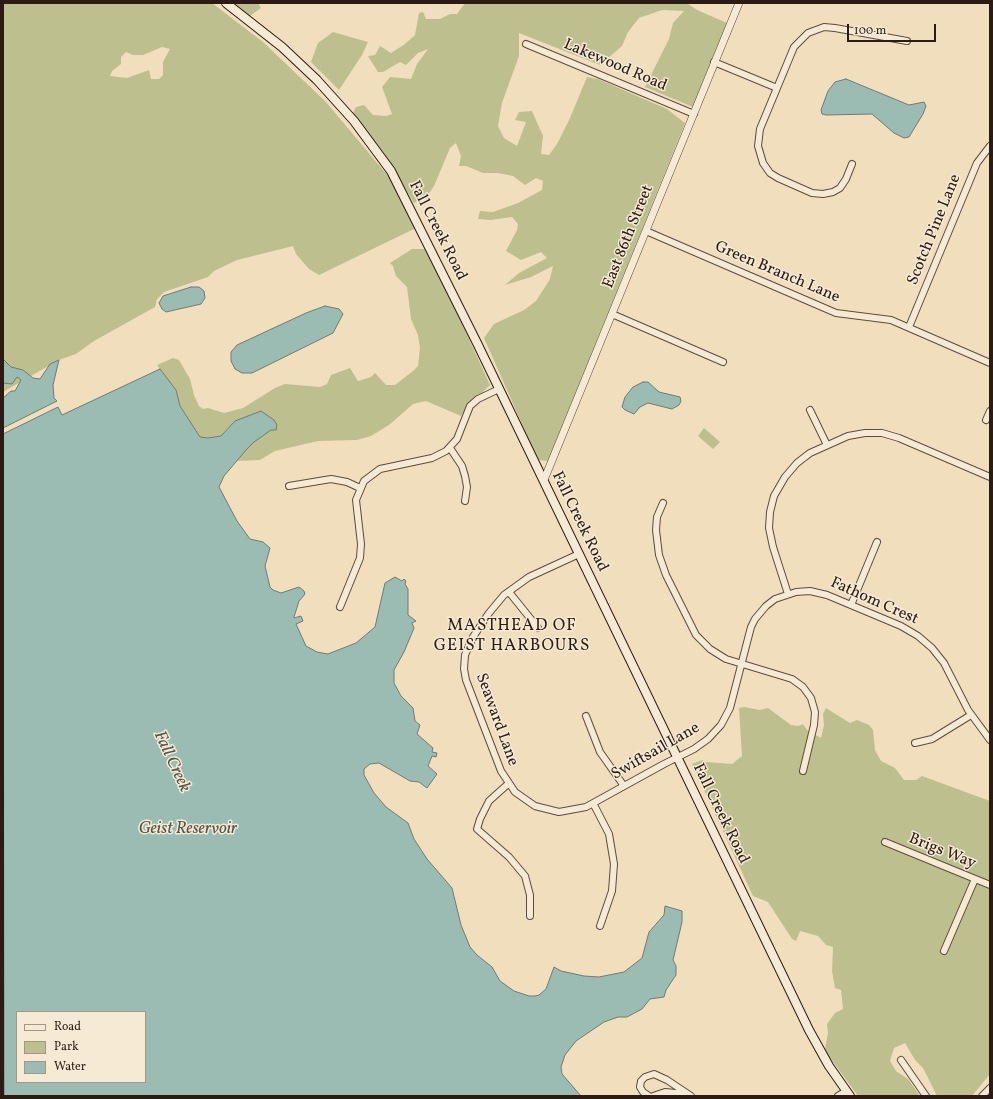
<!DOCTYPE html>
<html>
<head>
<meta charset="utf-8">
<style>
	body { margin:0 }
	#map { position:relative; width:993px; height:1099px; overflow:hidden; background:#f1debd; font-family:Vollkorn,serif }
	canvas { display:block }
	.frame { position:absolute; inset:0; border:4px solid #2c1a14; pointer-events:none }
	.legend { position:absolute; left:16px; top:1011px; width:130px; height:72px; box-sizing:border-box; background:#f6ead4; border:1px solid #a59787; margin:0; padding:5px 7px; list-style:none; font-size:12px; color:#2c1a14 }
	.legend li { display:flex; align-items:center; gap:8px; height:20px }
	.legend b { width:20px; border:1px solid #a59787 }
	.scale { position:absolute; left:847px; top:24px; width:89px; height:18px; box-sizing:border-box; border:2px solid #2c1a14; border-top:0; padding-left:5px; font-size:12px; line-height:14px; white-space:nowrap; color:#2c1a14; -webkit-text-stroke:3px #f6ead4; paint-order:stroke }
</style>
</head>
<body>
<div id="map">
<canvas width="993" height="1099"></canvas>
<div class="frame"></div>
<ul class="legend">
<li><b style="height:5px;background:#f6ead4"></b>Road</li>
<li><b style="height:11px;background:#bdc08e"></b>Park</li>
<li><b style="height:11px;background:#9bbcb3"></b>Water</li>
</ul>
<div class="scale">100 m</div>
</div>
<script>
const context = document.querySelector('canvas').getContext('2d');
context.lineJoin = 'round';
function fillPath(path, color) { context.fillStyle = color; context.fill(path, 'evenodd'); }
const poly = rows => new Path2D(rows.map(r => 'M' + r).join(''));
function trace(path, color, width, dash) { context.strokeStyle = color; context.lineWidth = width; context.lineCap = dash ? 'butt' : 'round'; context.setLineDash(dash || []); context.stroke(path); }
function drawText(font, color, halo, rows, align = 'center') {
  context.font = font + ' Vollkorn,serif'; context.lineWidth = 3; context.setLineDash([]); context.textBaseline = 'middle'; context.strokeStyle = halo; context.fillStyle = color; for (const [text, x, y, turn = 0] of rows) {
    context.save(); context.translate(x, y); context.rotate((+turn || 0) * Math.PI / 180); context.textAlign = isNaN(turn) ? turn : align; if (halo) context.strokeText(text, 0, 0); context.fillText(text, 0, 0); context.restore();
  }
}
fillPath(poly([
	[3,3,212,3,263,42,326,102,394,183,416,228,319,275,309,269,296,254,293,246,237,260,214,271,208,277,164,292,157,299,155,307,94,341,76,354,59,360,3,392],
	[162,47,170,49,163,62,163,75,159,79,151,79,149,70,127,78,110,76,112,71,121,64,121,57,126,52,133,55,143,55],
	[231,3,258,3,261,8,250,16],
	[465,3,687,3,697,10,727,23,693,107,645,87,669,39,673,23,684,11,662,10,639,18,628,32,622,46,600,65,519,33,519,56,502,103,498,126,504,138,517,146,526,122,515,120,519,112,532,111,543,136,541,154,549,155,557,144,570,118,587,77,598,79,667,109,685,123,548,461,539,460,533,449,484,338,494,324,524,310,536,301,550,279,553,266,531,277,505,285,519,273,547,258,541,252,521,260,506,251,517,230,518,224,512,217,491,220,478,219,480,211,493,212,518,203,542,190,543,181,536,178,525,185,513,176,498,173,483,173,466,166,459,166,461,156,456,143,450,148,434,186,428,195,414,203,389,162,352,115,356,107,364,105,373,115,386,116,392,114,382,87,390,77,411,79,417,64,428,49,418,53,406,65,400,62,383,72,378,72,368,56,375,55,380,46,391,53,405,44,415,35,419,13,423,12,426,19,440,19,450,14,457,14],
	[333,32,368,42,362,55,339,90,311,62,318,43],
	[412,249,428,249,490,385,470,404,461,416,426,401,413,404,389,425,371,436,357,440,318,441,275,451,260,460,236,461,254,441,271,430,235,421,221,436,208,438,200,437,180,406,176,390,157,365,173,358,179,360,190,379,194,395,199,406,203,409,208,408,224,413,243,408,275,388,285,384,320,387,327,384,331,375,350,368,358,381,371,377,375,373,386,385,395,385,413,371,418,366,420,348,418,335,411,319,407,287,396,276,393,266,390,263],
	[704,428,720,442,713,449,698,436],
	[744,707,760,710,768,708,791,725,798,726,803,724,807,730,821,738,824,725,823,714,826,708,850,723,857,720,869,725,873,730,875,750,881,761,895,768,904,780,916,780,922,776,990,801,990,1074,972,1096,937,1096,923,1068,915,1060,905,1043,894,1048,890,1061,896,1071,908,1079,920,1096,858,1096,828,1055,825,1049,828,1033,827,1024,835,1013,843,1009,841,990,835,988,832,971,833,947,826,945,818,936,800,931,796,941,792,939,768,902,753,896,692,764,702,760,706,762,732,764,742,756,739,708]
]), '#bdc08e');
const water = poly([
	[846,79,909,105,924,102,926,106,923,114,909,137,904,138,894,133,872,114,826,115,822,114,821,110,828,91,835,82,846,79],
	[191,287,199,287,204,291,205,298,201,304,166,312,162,309,159,303,163,296,191,287],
	[325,306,339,309,343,314,333,333,252,373,242,373,235,369,231,361,231,352,237,345,306,313,325,306],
	[3,359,11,367,23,370,33,378,40,379,50,364,59,360,53,385,54,398,57,401,3,428,3,398,11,391,15,391,21,380,17,377,12,384,3,383,3,359],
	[160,369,176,390,180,406,200,437,208,438,221,436,235,421,261,411,274,420,277,425,276,430,271,430,254,442,246,450,224,476,219,487,237,521,250,539,263,542,270,548,265,566,270,587,273,590,281,593,299,587,304,591,305,594,299,601,294,617,294,618,301,616,303,621,296,624,306,646,317,652,328,654,356,643,375,627,385,583,395,577,402,581,404,579,406,581,405,584,408,589,408,615,416,621,412,623,414,628,404,652,394,670,394,683,401,696,413,708,415,721,420,725,417,734,433,748,432,752,437,753,436,757,432,756,428,766,437,774,427,788,419,782,410,781,379,763,370,764,364,769,364,775,374,793,386,807,408,823,414,839,427,859,452,888,461,925,470,947,477,955,492,967,500,981,514,991,529,996,535,996,539,995,546,989,554,967,561,971,584,976,599,977,624,972,642,958,649,932,664,915,665,906,682,911,682,922,673,960,676,966,676,975,666,990,664,997,650,999,642,1009,627,1017,618,1017,604,1022,576,1041,565,1055,561,1067,562,1074,581,1096,4,1096,3,434,58,407,62,415,160,369],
	[17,1012,145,1012,145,1082,17,1082,17,1012],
	[643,382,648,382,659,392,680,397,681,401,679,405,672,409,648,403,640,407,634,414,625,410,622,407,625,397,633,387,643,382]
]);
fillPath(water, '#9bbcb3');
trace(water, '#6f7b73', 1);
const minor = poly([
	[526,44,694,114],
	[714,62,777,88],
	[852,164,846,179,840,188,833,192,823,194,812,193,778,178,770,173,763,163,758,146,760,129,794,47,808,33,824,27,835,28,907,41],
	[646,231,836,313,891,320,990,363],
	[612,314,723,362],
	[909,327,977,163,990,146],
	[810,410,827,445],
	[986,420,990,411],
	[450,448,462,466,465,476,467,487,465,501],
	[289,486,331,479,347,482,360,488],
	[663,503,657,517,656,530,659,555,666,575,696,635,710,649,726,659,792,679,803,687,811,698,815,712,814,725,803,771],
	[579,554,529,577,504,595,489,613,473,637,465,655,464,669,466,680,501,771,515,792,535,806,559,812,586,807,664,764,694,749,708,739,721,725,730,708,751,627,755,619,766,606,775,599,796,592,810,591,827,595,901,626,918,636,932,648,944,663,968,710,990,740],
	[509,592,538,628],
	[788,594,773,547,769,528,770,512,774,496,785,477,797,463,810,453,848,436,865,433,882,433,899,438,990,477],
	[851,605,877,542],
	[340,607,360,558,361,544,356,500,364,481,380,469,432,458,446,451,457,439,470,406,478,399,499,389],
	[586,716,600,752,624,786],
	[915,743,932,739,971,715],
	[508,784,489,801,480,819,477,829,509,857,525,876,530,895,530,916],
	[593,803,609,834,614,864,612,891,600,926],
	[885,842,990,885],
	[944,951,975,879],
	[901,1060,926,1096],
	[649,1096,643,1092,640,1087,641,1081,645,1077,654,1074,667,1080,691,1096],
	[653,1096,665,1092,686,1094],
	[838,1096,846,1091],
	[982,1096,990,1088]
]);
const tertiary = poly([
	[544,480,739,3]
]);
const secondary = poly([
	[226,3,282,47,317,80,354,121,391,171,478,345,809,1030,829,1066,850,1096]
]);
trace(minor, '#5d4b3e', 8);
trace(tertiary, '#5d4b3e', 8);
trace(secondary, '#2c1a14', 10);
trace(minor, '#f6ead4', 6);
trace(tertiary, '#f6ead4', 7);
trace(secondary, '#f6ead4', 8);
drawText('16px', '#2c1a14', '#f6ead4', [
	["Lakewood Road",615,66,23],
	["Scotch Pine Lane",935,230,-68],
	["Fall Creek Road",437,231,63],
	["East 86th Street",629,237,-68],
	["Green Branch Lane",777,273,23],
	["Fall Creek Road",579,522,64],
	["Fathom Crest",874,602,24],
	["Seaward Lane",496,720,70],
	["Swiftsail Lane",656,752,-30],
	["Fall Creek Road",720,814,64],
	["Brigs Way",942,852,22]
]);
context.letterSpacing = '1px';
drawText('17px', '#2c1a14', '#f6ead4', [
	["MASTHEAD OF",512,627],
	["GEIST HARBOURS",512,647]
]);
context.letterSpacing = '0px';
drawText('italic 17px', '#53534c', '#f6ead4', [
	["Fall Creek",171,762,65],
	["Geist Reservoir",188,830]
]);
</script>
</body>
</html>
